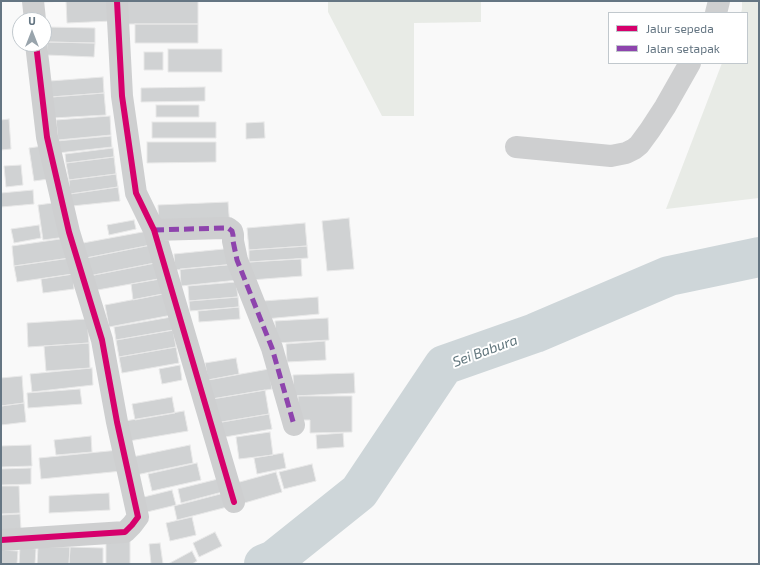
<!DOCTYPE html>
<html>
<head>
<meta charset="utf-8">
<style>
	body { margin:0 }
	#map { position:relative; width:760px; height:565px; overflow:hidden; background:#f9f9f9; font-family:"Exo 2",sans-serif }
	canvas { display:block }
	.frame { position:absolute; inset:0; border:2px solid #657683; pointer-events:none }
	.legend { position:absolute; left:608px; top:12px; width:140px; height:52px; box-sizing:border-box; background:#fff; border:1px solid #c1c8cd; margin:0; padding:5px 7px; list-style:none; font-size:12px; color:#657683 }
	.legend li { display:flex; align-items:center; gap:8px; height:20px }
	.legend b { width:20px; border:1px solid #c1c8cd }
	.north { position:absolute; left:12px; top:12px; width:40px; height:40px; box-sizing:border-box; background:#fff; border:1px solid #c1c8cd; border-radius:50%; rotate:0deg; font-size:11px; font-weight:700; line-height:16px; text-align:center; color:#657683 }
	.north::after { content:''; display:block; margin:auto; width:14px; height:18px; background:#99a4ac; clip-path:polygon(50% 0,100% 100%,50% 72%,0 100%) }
</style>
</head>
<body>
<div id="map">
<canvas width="760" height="565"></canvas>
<div class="frame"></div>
<ul class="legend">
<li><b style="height:5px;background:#d6006c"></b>Jalur sepeda</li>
<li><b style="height:5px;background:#8e44ad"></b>Jalan setapak</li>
</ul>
<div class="north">U</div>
</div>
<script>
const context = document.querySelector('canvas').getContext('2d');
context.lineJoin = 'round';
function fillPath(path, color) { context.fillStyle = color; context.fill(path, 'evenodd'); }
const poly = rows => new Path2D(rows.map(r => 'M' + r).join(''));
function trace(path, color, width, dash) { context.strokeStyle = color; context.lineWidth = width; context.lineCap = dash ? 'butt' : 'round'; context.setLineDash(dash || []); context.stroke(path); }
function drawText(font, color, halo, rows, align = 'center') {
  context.font = font + ' "Exo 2",sans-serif'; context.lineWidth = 4; context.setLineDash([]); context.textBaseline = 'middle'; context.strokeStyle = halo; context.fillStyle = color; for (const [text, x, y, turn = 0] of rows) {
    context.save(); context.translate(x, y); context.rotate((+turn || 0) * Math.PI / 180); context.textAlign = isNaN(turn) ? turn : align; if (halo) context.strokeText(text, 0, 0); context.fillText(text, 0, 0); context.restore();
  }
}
fillPath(poly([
	[328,1,481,1,481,22,414,23,414,116,382,116,328,12],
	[742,1,759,1,759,198,666,209,722,63,747,63,747,13,741,13,742,9]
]), '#e8ebe6');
trace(poly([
	[264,564,274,560,359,492,444,365,535,333,669,276,759,257]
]), '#ced6d9', 40);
const building = poly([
	[43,1,112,1,112,21,67,23,66,1,43,2,43,1],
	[126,1,198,1,198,24,126,24,126,1],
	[135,24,198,24,198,43,135,43,135,24],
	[47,27,95,28,95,43,47,42,47,27],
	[47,42,95,43,94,57,47,55,47,42],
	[168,49,222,49,222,72,168,72,168,49],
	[144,52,163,52,163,70,144,70,144,52],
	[103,77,104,93,51,97,50,81,103,77],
	[205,87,205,101,141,102,141,88,205,87],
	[104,93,106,115,53,118,51,97,104,93],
	[156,105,199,105,199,117,156,117,156,105],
	[110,116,111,135,58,140,56,120,110,116],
	[9,119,11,149,1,150,1,120,9,119],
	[152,122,216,122,216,138,152,138,152,122],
	[264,122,265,138,246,139,246,123,264,122],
	[111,136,112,147,58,153,57,141,111,136],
	[147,142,216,142,216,162,147,163,147,142],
	[43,146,49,179,34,181,29,148,43,146],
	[113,148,114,157,66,163,65,154,113,148],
	[114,157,116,174,69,180,66,163,114,157],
	[21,165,23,185,6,187,4,166,21,165],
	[116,174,118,187,70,194,69,180,116,174],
	[118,187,120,201,72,206,70,194,118,187],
	[33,190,34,204,1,207,1,193,33,190],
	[60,202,66,237,43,240,38,205,60,202],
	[228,202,230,227,159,230,158,205,228,202],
	[349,218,354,269,327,271,322,221,349,218],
	[134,220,136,229,109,235,107,225,134,220],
	[305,223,307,246,249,250,247,228,305,223],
	[39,225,41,238,14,243,11,229,39,225],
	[148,231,151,245,86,258,83,243,148,231],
	[67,238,70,258,14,266,12,246,67,238],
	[151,245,155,263,89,276,86,258,151,245],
	[307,246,308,258,249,262,249,250,307,246],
	[234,248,236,264,175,270,174,254,234,248],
	[70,258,73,274,17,282,14,266,70,258],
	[301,259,302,276,251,280,249,262,301,259],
	[155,263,158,279,92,291,89,276,155,263],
	[236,264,238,280,181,286,180,269,236,264],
	[73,274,74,289,43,293,41,279,73,274],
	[166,278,168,293,133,300,131,284,166,278],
	[236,282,238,297,189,301,188,286,236,282],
	[168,293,172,315,109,327,105,305,168,293],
	[238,297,239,307,190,311,189,301,238,297],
	[318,297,319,314,265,319,263,301,318,297],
	[239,307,240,319,199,322,198,311,239,307],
	[177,316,180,329,116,340,114,327,177,316],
	[328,318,329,340,276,343,275,321,328,318],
	[87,319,89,343,28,347,27,323,87,319],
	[173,330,176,347,119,357,116,340,173,330],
	[325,341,326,360,287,362,286,344,325,341],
	[89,343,90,368,46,371,44,346,89,343],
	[176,347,179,363,122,373,119,357,176,347],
	[236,358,239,374,208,380,205,363,236,358],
	[180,365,182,380,162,384,159,369,180,365],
	[92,368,93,385,32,392,30,374,92,368],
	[269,369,272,389,212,399,208,380,269,369],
	[354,373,355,393,294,396,293,375,354,373],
	[22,376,24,403,1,406,1,378,22,376],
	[80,389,82,404,28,408,27,393,80,389],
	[265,390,269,414,216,423,212,399,265,390],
	[298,396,352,396,352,432,310,433,310,420,298,420,298,396],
	[172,397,175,413,135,420,132,404,172,397],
	[24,403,26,422,1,425,1,406,24,403],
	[184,411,188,431,129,441,125,421,184,411],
	[269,414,272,429,219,438,216,423,269,414],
	[270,432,273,455,239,459,236,437,270,432],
	[343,433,344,447,317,449,316,435,343,433],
	[91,436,92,452,56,455,54,440,91,436],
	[31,445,32,466,1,467,1,446,31,445],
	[190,445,193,463,136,475,132,457,190,445],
	[119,450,122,471,41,479,39,458,119,450],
	[283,453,286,468,257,474,254,458,283,453],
	[197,463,201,480,152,491,148,474,197,463],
	[312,464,316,481,284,489,279,472,312,464],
	[31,468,31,484,1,485,1,469,31,468],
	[276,472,282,492,241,504,236,483,276,472],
	[222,478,226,491,181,503,178,489,222,478],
	[1,486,19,486,20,513,1,514,1,486],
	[172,490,176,505,143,513,140,498,172,490],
	[228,492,231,506,177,520,174,506,228,492],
	[109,493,110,510,49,513,49,496,109,493],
	[20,514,21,529,1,530,1,515,20,514],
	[192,517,196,535,170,541,166,523,192,517],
	[215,532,222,546,199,557,193,543,215,532],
	[106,541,130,541,130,564,106,564,106,541],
	[160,543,163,564,151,564,149,544,160,543],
	[20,547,36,549,35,564,19,564,20,547],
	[38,547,70,547,69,564,37,564,38,547],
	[70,547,103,548,103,564,69,564,70,547],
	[1,550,18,551,17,564,1,564,1,550],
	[192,551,197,561,192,564,168,564,192,551]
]);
fillPath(building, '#d0d2d3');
trace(building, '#e8e8e8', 1);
trace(poly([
	[33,1,35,20],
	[117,1,122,96,136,193,154,230,234,502],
	[716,13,719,1],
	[516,147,611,156,626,153,634,149,639,145,650,130,665,107,690,63],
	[154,230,224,228,228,228,232,231,233,235,233,241,237,260,272,348,294,425],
	[1,540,125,532,132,525,138,517,117,422,102,340,69,232,47,137,36,44]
]), '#cecfd0', 22);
trace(poly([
	[154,230,224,228,228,228,232,231,233,235,233,241,237,260,272,348,294,425]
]), '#8e44ad', 5, [10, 5]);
trace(poly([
	[117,1,122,96,136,193,154,230,234,502],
	[1,540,125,532,132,525,138,517,117,422,102,340,69,232,47,137,36,44]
]), '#d6006c', 6);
drawText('italic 14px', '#60757c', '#fff', [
	["Sei Babura",485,351,-20]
]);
</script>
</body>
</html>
